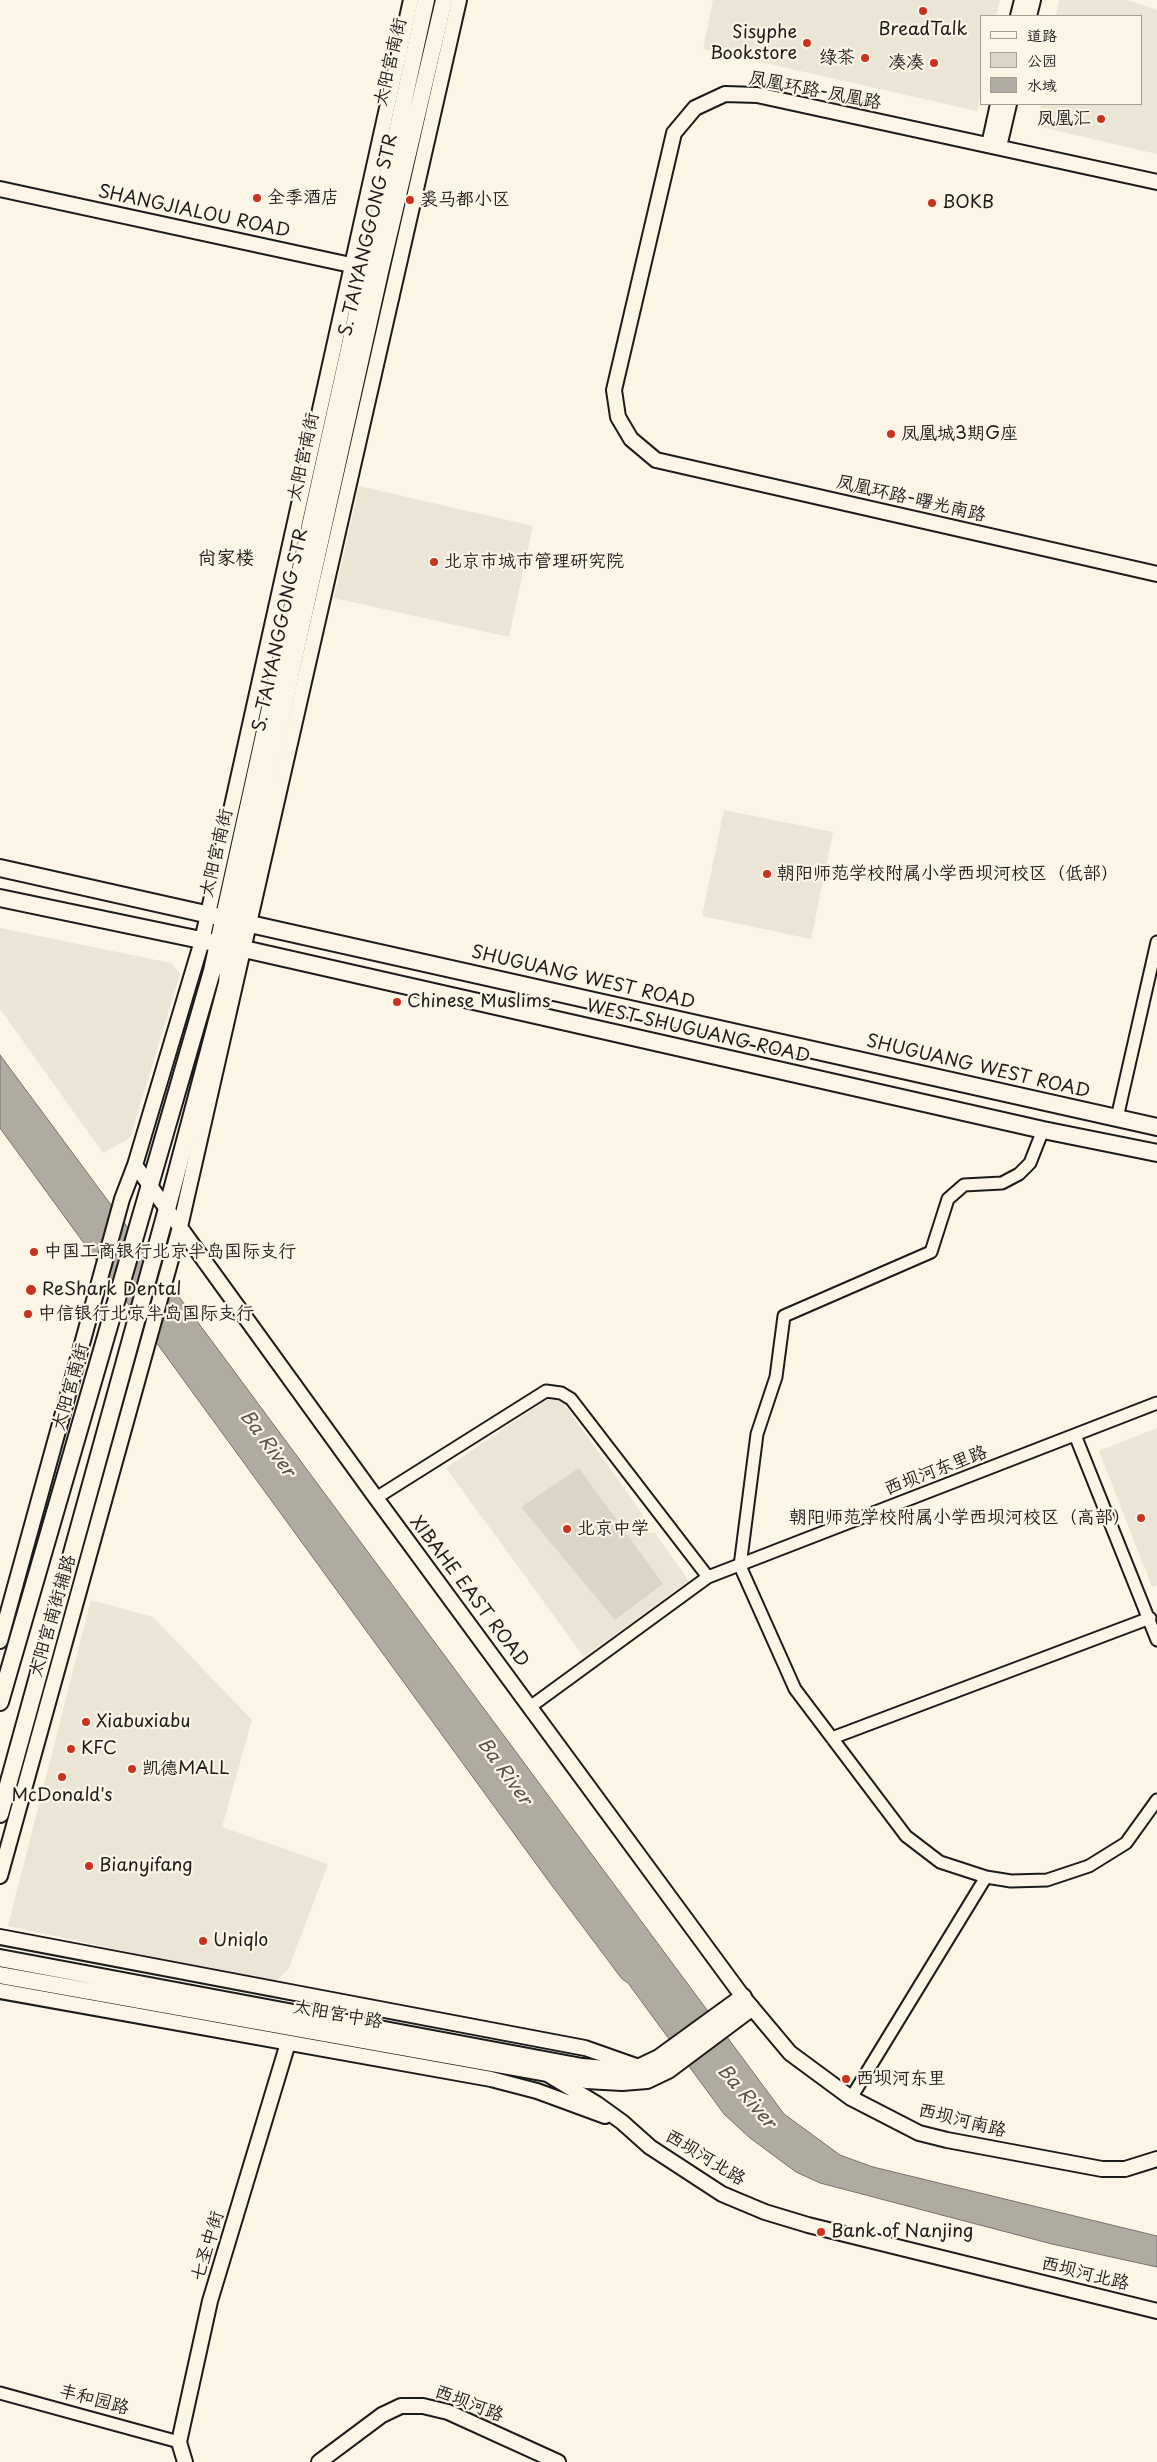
<!DOCTYPE html>
<html>
<head>
<meta charset="utf-8">
<style>
	body { margin:0 }
	#map { position:relative; width:1157px; height:2462px; overflow:hidden; background:#fcf5e5; font-family:"Playpen Sans","LXGW WenKai TC",sans-serif }
	canvas { display:block }
	.legend { position:absolute; left:980px; top:15px; width:162px; height:90px; box-sizing:border-box; background:#fcf5e5; border:1px solid #a29e95; margin:0; padding:6px 9px; list-style:none; font-size:15px; color:#1c1c1c }
	.legend li { display:flex; align-items:center; gap:10px; height:25px }
	.legend b { width:25px; border:1px solid #a29e95 }
</style>
</head>
<body>
<div id="map">
<canvas width="1157" height="2462"></canvas>
<ul class="legend">
<li><b style="height:6px;background:#fcf5e5"></b>道路</li>
<li><b style="height:14px;background:#dbd5c8"></b>公园</li>
<li><b style="height:14px;background:#b0aba1"></b>水域</li>
</ul>
</div>
<script>
const context = document.querySelector('canvas').getContext('2d');
context.lineJoin = 'round';
function fillPath(path, color) { context.fillStyle = color; context.fill(path, 'evenodd'); }
const poly = rows => new Path2D(rows.map(r => 'M' + r).join(''));
function trace(path, color, width, dash) { context.strokeStyle = color; context.lineWidth = width; context.lineCap = dash ? 'butt' : 'round'; context.setLineDash(dash || []); context.stroke(path); }
function drawText(font, color, halo, rows, align = 'center') {
  context.font = font + ' "Playpen Sans","LXGW WenKai TC",sans-serif'; context.lineWidth = 4.5; context.setLineDash([]); context.textBaseline = 'middle'; context.strokeStyle = halo; context.fillStyle = color; for (const [text, x, y, turn = 0] of rows) {
    context.save(); context.translate(x, y); context.rotate((+turn || 0) * Math.PI / 180); context.textAlign = isNaN(turn) ? turn : align; if (halo) context.strokeText(text, 0, 0); context.fillText(text, 0, 0); context.restore();
  }
}
fillPath(poly([
	[713,0,1000,0,996,16,981,16,981,92,977,111,703,49],
	[1059,0,1127,0,1157,10,1157,154,1037,126,1041,104,1141,104,1141,16,1056,16],
	[359,486,533,526,509,637,334,598],
	[724,810,833,832,811,939,702,916],
	[0,928,171,963,180,974,130,1138,103,1153,0,1009],
	[558,1399,568,1409,643,1515,640,1525,646,1532,655,1533,689,1581,584,1657,446,1468,546,1400],
	[1157,1428,1157,1585,1152,1587,1099,1451],
	[91,1600,153,1617,252,1720,222,1827,328,1864,288,1970,274,1983,8,1926]
]), '#ebe5d6');
fillPath(poly([
	[579,1468,663,1584,615,1620,521,1507]
]), '#dbd5c8');
const water = poly([
	[0,1055,784,2114,840,2155,873,2167,1157,2236,1157,2267,1052,2244,820,2183,796,2172,750,2138,724,2114,628,1983,622,1979,550,1883,0,1128,0,1055]
]);
fillPath(water, '#b0aba1');
trace(water, '#75726c', 1);
const minor = poly([
	[1117,1118,1157,942],
	[1043,1130,1030,1163,1019,1174,1002,1183,964,1185,948,1199,931,1252,784,1316,776,1377,757,1434,740,1566,795,1689,906,1836,940,1862,986,1877,1011,1881,1047,1880,1089,1866,1126,1843,1157,1800],
	[1075,1435,1157,1640],
	[376,1498,546,1391,561,1393,571,1399,708,1577],
	[530,1707,708,1577,1157,1403],
	[832,1738,1150,1618],
	[851,2098,986,1877],
	[0,2393,179,2442]
]);
const tertiary = poly([
	[1018,16,1022,0],
	[1029,16,1033,0],
	[989,145,998,104],
	[999,147,1009,104],
	[1157,182,757,95,725,94,695,108,674,133,614,390,618,417,631,439,656,460,1157,574],
	[0,189,360,267],
	[135,1165,376,1498,743,1997,790,2053,851,2098,919,2133,947,2140,1102,2169,1125,2169,1157,2159],
	[0,1641,122,1199,135,1165,202,941,411,0],
	[0,1876,180,1227,459,0],
	[0,1937,585,2048,639,2067],
	[0,1991,491,2079,537,2091,605,2116],
	[549,2075,597,2104,622,2122,650,2147,722,2194,765,2212,808,2225,1157,2311],
	[185,2462,179,2442,210,2301,288,2043],
	[319,2462,382,2415,401,2406,423,2406,448,2412,558,2462]
]);
const secondary = poly([
	[0,868,1157,1127],
	[0,898,244,949,1043,1130,1157,1153],
	[0,1702,212,971,426,0],
	[0,1814,167,1209,227,983,230,947,380,272,444,0],
	[0,1958,582,2067,617,2070,640,2067,659,2058,743,1997],
	[0,1975,586,2080,622,2082,647,2080,668,2070,751,2008]
]);
trace(minor, '#1c1c1c', 15);
trace(tertiary, '#1c1c1c', 18);
trace(secondary, '#1c1c1c', 20);
trace(minor, '#fcf5e5', 11);
trace(tertiary, '#fcf5e5', 14);
trace(secondary, '#fcf5e5', 16);
for (const [x, y, r, color] of [
	[923,11,5,"#c8321e"],
	[807,43,5,"#c8321e"],
	[865,58,5,"#c8321e"],
	[934,63,5,"#c8321e"],
	[1101,119,5,"#c8321e"],
	[257,198,5,"#c8321e"],
	[410,200,5,"#c8321e"],
	[932,203,5,"#c8321e"],
	[891,434,5,"#c8321e"],
	[434,562,5,"#c8321e"],
	[767,874,5,"#c8321e"],
	[397,1002,5,"#c8321e"],
	[34,1252,5,"#c8321e"],
	[31,1290,6,"#c8321e"],
	[28,1314,5,"#c8321e"],
	[1141,1518,5,"#c8321e"],
	[567,1529,5,"#c8321e"],
	[86,1722,5,"#c8321e"],
	[71,1749,5,"#c8321e"],
	[132,1769,5,"#c8321e"],
	[62,1777,5,"#c8321e"],
	[89,1866,5,"#c8321e"],
	[203,1941,5,"#c8321e"],
	[846,2079,5,"#c8321e"],
	[821,2232,5,"#c8321e"]
]) { const dot = new Path2D(); dot.arc(x, y, r, 0, 2 * Math.PI); context.fillStyle = color; context.fill(dot); trace(dot, '#fcf5e5', 2); }
drawText('18px', '#1c1c1c', '#fcf5e5', [
	["BreadTalk",923,30,"center"],
	["Sisyphe",797,33,"right"],
	["Bookstore",797,54,"right"],
	["绿茶",855,58,"right"],
	["凑凑",924,63,"right"],
	["凤凰汇",1091,119,"right"],
	["全季酒店",267,198],
	["裘马都小区",420,200],
	["BOKB",942,203],
	["凤凰城3期G座",901,434],
	["北京市城市管理研究院",444,562],
	["朝阳师范学校附属小学西坝河校区（低部）",777,874],
	["Chinese Muslims",407,1002],
	["中国工商银行北京半岛国际支行",44,1252],
	["ReShark Dental",42,1290],
	["中信银行北京半岛国际支行",38,1314],
	["朝阳师范学校附属小学西坝河校区（高部）",1131,1518,"right"],
	["北京中学",577,1529],
	["Xiabuxiabu",96,1722],
	["KFC",81,1749],
	["凯德MALL",142,1769],
	["McDonald's",62,1796,"center"],
	["Bianyifang",99,1866],
	["Uniqlo",213,1941],
	["西坝河东里",856,2079],
	["Bank of Nanjing",831,2232]
], 'left');
drawText('18px', '#1c1c1c', '#fcf5e5', [
	["太阳宫南街",391,62,-77],
	["凤凰环路-凤凰路",815,91,11],
	["SHANGJIALOU ROAD",194,212,12],
	["S. TAIYANGGONG STR",369,235,-77],
	["太阳宫南街",304,457,-78],
	["凤凰环路-曙光南路",911,499,13],
	["S. TAIYANGGONG STR",281,630,-78],
	["太阳宫南街",217,853,-77],
	["SHUGUANG WEST ROAD",583,978,13],
	["WEST SHUGUANG ROAD",698,1032,13],
	["SHUGUANG WEST ROAD",978,1067,13],
	["太阳宫南街",71,1387,-74],
	["西坝河东里路",936,1471,-21],
	["XIBAHE EAST ROAD",469,1592,53],
	["太阳宫南街辅路",53,1616,-74],
	["太阳宫中路",338,2015,10],
	["西坝河南路",962,2121,14],
	["西坝河北路",705,2158,31],
	["七圣中街",208,2246,-73],
	["西坝河北路",1085,2274,14],
	["丰和园路",94,2400,15],
	["西坝河路",469,2404,21]
]);
drawText('19px', '#1c1c1c', '#fcf5e5', [
	["尚家楼",226,559]
]);
drawText('italic 19px', '#575551', '#fcf5e5', [
	["Ba River",267,1444,53],
	["Ba River",504,1772,54],
	["Ba River",746,2097,49]
]);
</script>
</body>
</html>
